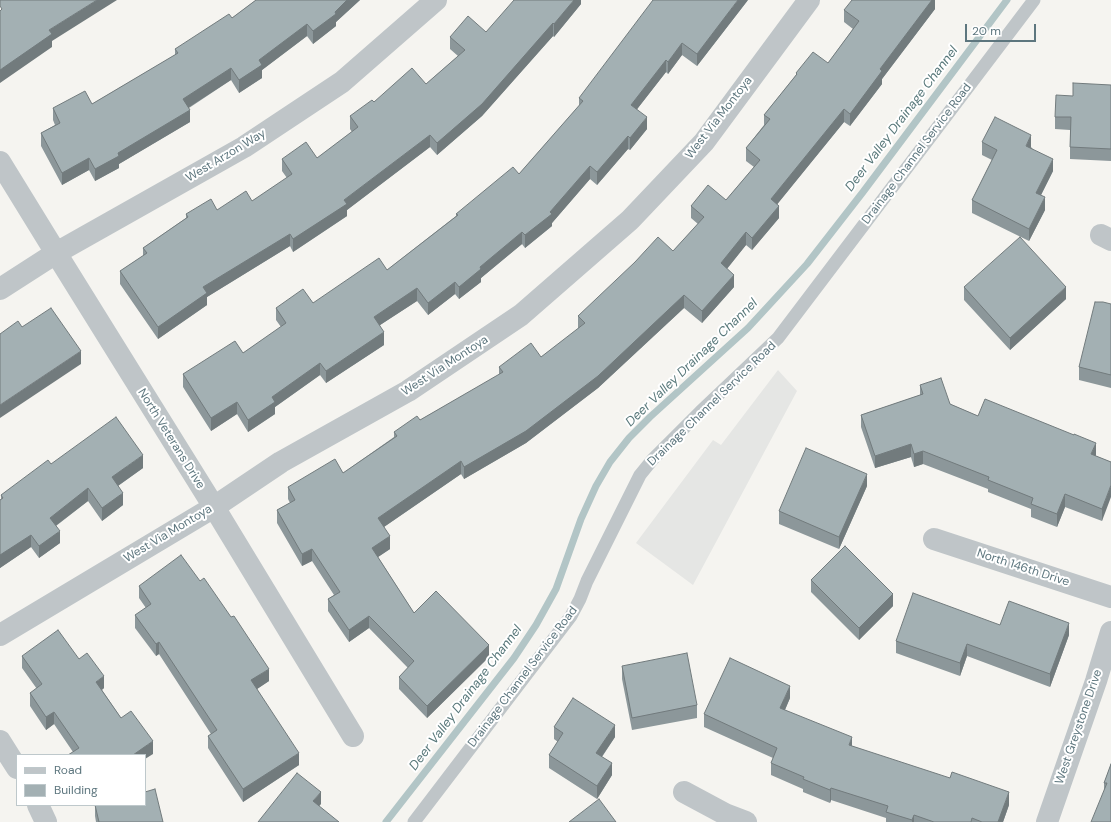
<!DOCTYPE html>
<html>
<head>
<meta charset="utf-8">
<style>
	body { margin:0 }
	#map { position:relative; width:1111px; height:822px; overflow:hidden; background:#f5f4f0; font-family:"DM Sans",sans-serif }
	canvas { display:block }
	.legend { position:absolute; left:16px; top:754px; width:130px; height:52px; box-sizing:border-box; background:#fff; border:1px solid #bec8cb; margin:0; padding:5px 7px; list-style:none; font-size:12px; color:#5d767e }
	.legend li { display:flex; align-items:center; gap:8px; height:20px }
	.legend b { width:20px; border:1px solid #bec8cb }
	.scale { position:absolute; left:965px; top:24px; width:71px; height:18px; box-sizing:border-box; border:2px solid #5d767e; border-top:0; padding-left:5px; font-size:12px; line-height:14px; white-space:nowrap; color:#5d767e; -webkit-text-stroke:3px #fff; paint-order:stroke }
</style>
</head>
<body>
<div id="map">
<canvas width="1111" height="822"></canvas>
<ul class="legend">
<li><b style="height:5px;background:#bfc5c8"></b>Road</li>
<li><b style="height:11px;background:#a3b0b3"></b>Building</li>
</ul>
<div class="scale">20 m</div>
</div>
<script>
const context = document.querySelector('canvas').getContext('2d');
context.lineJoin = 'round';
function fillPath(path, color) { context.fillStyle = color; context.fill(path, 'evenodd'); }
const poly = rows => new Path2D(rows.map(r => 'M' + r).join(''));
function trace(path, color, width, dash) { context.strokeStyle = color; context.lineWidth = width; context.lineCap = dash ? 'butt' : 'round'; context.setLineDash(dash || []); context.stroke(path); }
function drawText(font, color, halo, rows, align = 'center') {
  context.font = font + ' "DM Sans",sans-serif'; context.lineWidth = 4; context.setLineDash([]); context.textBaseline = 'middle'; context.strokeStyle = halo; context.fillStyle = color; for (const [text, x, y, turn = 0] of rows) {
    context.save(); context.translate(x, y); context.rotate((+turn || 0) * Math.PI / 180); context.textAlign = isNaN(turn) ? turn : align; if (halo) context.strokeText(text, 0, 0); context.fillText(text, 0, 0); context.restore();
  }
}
fillPath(poly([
	[778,370,797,391,693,585,636,543,713,440,721,445]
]), '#e5e6e4');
trace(poly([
	[386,822,514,658,536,625,556,589,581,519,596,486,610,462,629,438,650,417,748,328,807,264,863,192,1007,0]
]), '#b2c5c6', 7);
trace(poly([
	[414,822,571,616,580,599,587,581,640,475,653,459,700,412,778,338,1034,0]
]), '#bfc5c8', 13);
trace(poly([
	[0,162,56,253,214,507,353,736],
	[1101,235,1111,240],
	[0,289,56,253,244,147,342,82,436,0],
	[934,539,1111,597],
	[0,635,214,507,281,462,408,391,521,315,630,220,704,142,809,0],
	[0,741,17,768],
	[684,792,725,814,746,822],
	[38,805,46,822],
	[1047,822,1096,681,1111,632]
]), '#bfc5c8', 22);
fillPath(poly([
	[256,0,360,0,336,22,336,26,313,44,307,36,262,70,262,78,239,93,231,80,189,108,190,122,119,164,119,168,95,181,89,170,62,185,41,146,41,133,55,125,53,120,53,108,92,104,175,55,175,49,232,18],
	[581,0,581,4,554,37,553,36,482,116,437,155,430,147,347,210,347,216,293,252,290,246,207,297,207,305,158,339,120,284,120,271,143,256,143,248,186,218,186,214,217,210,252,201,287,178,282,171,282,159,317,158,352,132,350,129,350,116,374,102,426,84,458,56,450,49,450,37,486,32],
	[748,0,697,66,682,55,668,74,666,72,637,109,647,129,630,150,628,149,597,185,590,179,552,223,552,226,525,248,522,244,481,278,481,282,459,299,455,294,428,315,417,301,380,325,384,345,326,383,320,375,275,407,275,414,248,432,237,414,211,431,183,387,183,374,243,353,281,327,276,320,276,308,313,303,387,270,456,216,456,214,519,174,579,106,579,98],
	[935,0,935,9,882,79,882,84,850,126,844,122,777,204,779,218,752,250,746,245,727,269,734,287,702,323,684,308,598,388,526,443,464,479,461,474,384,527,390,549,378,557,414,613,489,657,427,718,399,689,399,677,408,668,369,628,349,642,328,611,328,599,334,595,312,561,302,566,277,523,277,510,290,503,288,499,288,487,343,473,394,437,394,432,420,420,499,375,499,367,541,357,578,329,578,316,673,251,698,224,691,218,691,206,726,200,754,167,746,161,746,148,764,125,764,115,796,75,796,73,828,63,853,29,844,22,844,10],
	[1111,85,1111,161,1070,159,1070,130,1055,129,1055,117,1073,96],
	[982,142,1031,147,1053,171,1041,195,1045,210,1029,241,972,213,972,200,992,160,982,155],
	[964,287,1066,299,1010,350,964,300],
	[1111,304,1111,388,1079,380,1079,367],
	[920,385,950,404,978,416,1096,455,1096,456,1111,462,1102,521,1065,507,1057,527,1031,517,1031,509,988,492,988,489,923,464,914,467,911,457,875,468,861,427,861,415,920,395],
	[51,464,143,468,118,486,123,505,102,521,88,501,56,526,60,543,39,558,31,547,0,568,0,500,1,499,1,495],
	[867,486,839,549,779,524,779,511],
	[811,580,893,606,859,640,811,592],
	[139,586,269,681,257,689,299,765,243,802,208,748,208,736,211,734,159,654,156,656,135,628,135,615,146,608,139,598],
	[1000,625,1069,635,1050,687,967,656,960,676,896,653,896,641],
	[22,656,79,659,104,688,102,690,121,718,153,754,73,752,54,724,46,730,30,706,30,693,37,689,22,668],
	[622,666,697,705,697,718,632,730,622,679],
	[790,698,785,710,852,746,1009,805,1003,822,886,822,886,818,831,800,830,803,803,792,803,789,771,775,771,763,773,758,704,727,704,714],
	[554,727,615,737,602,757,612,775,597,799,549,768,549,755,558,742,554,739],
	[1111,764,1111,822,1104,790,1104,783],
	[95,805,163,822,96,822,95,816]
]), '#8c979a');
fillPath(poly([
	[97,0,117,0,52,41,52,47,0,83,0,70,49,30],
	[347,0,360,0,336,22,336,26,313,44,313,31],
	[574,0,581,0,581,4,554,37,554,24],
	[738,0,748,0,697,66,697,54],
	[932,0,935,0,935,9,882,79,882,84,850,126,850,114,880,69],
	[553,23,553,36,482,116,437,155,437,143],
	[307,24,307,36,262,70,262,78,239,93,239,80,259,60],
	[682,43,682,55,668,74,668,62],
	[666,60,666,72,631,117,631,105],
	[231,68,231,80,183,111,183,99],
	[844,109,844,122,771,212,771,199],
	[190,110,190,122,119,164,119,168,95,181,95,169,118,153],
	[647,117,647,129,630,150,630,138],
	[430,135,430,147,347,210,347,216,293,252,293,239],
	[1031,135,1031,147,1026,158,1026,146],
	[628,136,628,149,597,185,597,172],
	[89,158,89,170,62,185,62,173],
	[1053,159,1053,171,1036,205,1036,193],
	[590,166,590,179,552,223,552,226,525,248,525,235,550,212],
	[1045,197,1045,210,1029,241,1029,229],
	[779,206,779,218,752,250,752,238],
	[522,232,522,244,481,278,481,282,459,299,459,287,480,267],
	[746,232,746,245,721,276,721,263],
	[290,234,290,246,207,297,207,305,158,339,158,327,203,287],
	[734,275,734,287,702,323,702,311],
	[455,282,455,294,428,315,428,303],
	[1066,287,1066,299,1010,350,1010,338],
	[417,288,417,301,374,329,374,317],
	[684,295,684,308,598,388,526,443,464,479,464,467],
	[384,332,384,345,326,383,326,371],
	[81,351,81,364,0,418,0,405],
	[320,363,320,375,275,407,275,414,248,432,248,420,272,397],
	[237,402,237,414,211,431,211,418],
	[1096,443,1096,455,1091,467,1091,454],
	[911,444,911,457,875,468,875,456],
	[923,451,923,464,914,467,914,454],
	[143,455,143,468,112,490,112,477],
	[461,461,461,474,378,531,378,518],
	[867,474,867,486,839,549,839,537],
	[1111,485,1111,497,1102,521,1102,509],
	[88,488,88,501,50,530,50,518],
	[123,493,123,505,102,521,102,508],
	[1065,494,1065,507,1057,527,1057,514],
	[60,531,60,543,39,558,39,546],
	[31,535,31,547,0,568,0,555],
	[390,536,390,549,372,561,372,548],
	[312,549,312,561,302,566,302,554],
	[893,594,893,606,859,640,859,628],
	[369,616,369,628,349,642,349,630],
	[1069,623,1069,635,1050,687,1050,674],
	[159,642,159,654,156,656,156,644],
	[967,644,967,656,960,676,960,663],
	[489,645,489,657,427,718,427,706],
	[269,669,269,681,251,693,251,680],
	[104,676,104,688,96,694,96,682],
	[790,686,790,698,780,721,780,708],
	[54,712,54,724,46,730,46,717],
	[615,725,615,737,596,765,596,753],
	[852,737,852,750,849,745],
	[153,741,153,754,145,759,145,755,133,755],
	[299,753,299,765,243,802,243,789],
	[612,763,612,775,597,799,597,786],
	[831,788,831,800,830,803,830,790],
	[321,792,321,804,313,814,313,801],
	[1009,792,1009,805,1003,822,998,822],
	[914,815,914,822,912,822,912,820]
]), '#727b7d');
const building = poly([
	[0,0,97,0,49,30,52,34,0,70,0,11,2,9,0,6,0,0],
	[256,0,347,0,335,12,336,14,313,31,307,24,259,60,262,65,239,80,231,68,183,99,190,110,118,153,119,156,95,169,89,158,62,173,41,133,60,123,53,108,85,91,92,104,178,53,175,49,229,14,232,18,256,0],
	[514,0,574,0,554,24,553,23,482,104,437,143,430,135,344,200,347,204,293,239,290,234,203,287,207,293,158,327,120,271,147,253,143,248,188,217,186,214,211,199,217,210,246,191,252,201,292,174,282,159,306,142,317,158,358,127,350,116,372,100,374,102,412,68,426,84,465,50,450,37,468,16,486,32,514,0],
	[653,0,738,0,697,54,682,43,668,62,666,60,631,105,647,117,630,138,628,136,597,172,590,166,550,212,552,214,525,235,522,232,480,267,481,269,459,287,455,282,428,303,417,288,374,317,384,332,326,371,320,363,272,397,275,402,248,420,237,402,211,418,183,374,235,341,243,353,286,323,276,308,303,289,313,303,379,258,387,270,458,215,456,214,513,167,519,174,583,101,579,98,653,0],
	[852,0,932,0,880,69,882,71,850,114,844,109,771,199,779,206,752,238,746,232,721,263,734,275,702,311,684,295,598,376,526,431,464,467,461,461,378,518,390,536,372,548,414,613,436,591,489,645,427,706,399,677,414,661,369,616,349,630,328,599,340,592,312,549,302,554,277,510,295,500,288,487,335,459,343,473,397,436,394,432,417,416,420,420,503,372,499,367,531,343,541,357,585,323,578,316,635,262,658,237,673,251,704,217,691,206,708,185,726,200,760,160,746,148,770,119,764,115,797,74,796,73,813,52,828,63,859,21,844,10,852,0],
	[1073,83,1111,85,1111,149,1070,147,1071,117,1055,117,1056,95,1073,96,1073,83],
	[995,117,1031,135,1026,146,1053,159,1036,193,1045,197,1029,229,972,200,997,150,982,142,995,117],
	[1020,237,1066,287,1010,338,964,287,1020,237],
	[1095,302,1103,302,1111,304,1111,375,1079,367,1095,302],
	[51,308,81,351,0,405,0,334,18,321,22,327,51,308],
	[941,378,950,404,978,416,985,399,1074,435,1074,434,1096,443,1091,454,1111,462,1111,485,1102,509,1065,494,1057,514,1031,504,1033,498,988,480,989,477,923,451,914,454,911,444,875,456,861,415,923,394,920,385,941,378],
	[116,417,143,455,112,477,123,493,102,508,88,488,50,518,60,531,39,546,31,535,0,555,0,500,3,498,1,495,48,460,51,464,116,417],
	[806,448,867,474,839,537,779,511,806,448],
	[845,546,893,594,859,628,811,580,845,546],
	[181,555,200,581,204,578,231,617,234,616,269,669,251,680,299,753,243,789,208,736,217,730,159,642,156,644,135,615,151,604,139,586,181,555],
	[913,593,1000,625,1009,601,1069,623,1050,674,967,644,960,663,896,641,913,593],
	[58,630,79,659,87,653,104,676,96,682,121,718,131,711,153,741,133,755,68,755,79,748,54,712,46,717,30,693,42,684,22,656,58,630],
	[687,653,697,705,632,718,622,666,687,653],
	[730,658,790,686,780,708,852,737,849,745,950,778,952,772,1009,792,998,822,982,822,972,818,971,822,934,822,914,815,912,820,886,812,888,806,831,788,830,790,803,779,804,777,771,763,777,748,704,714,730,658],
	[573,698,615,725,596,753,612,763,597,786,549,755,563,733,554,727,573,698],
	[1111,764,1111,822,1091,822,1107,783,1104,783,1111,764],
	[297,773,321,792,313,801,339,822,258,822,297,773],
	[155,789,163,822,99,822,95,805,145,805,145,792,155,789],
	[599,799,616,822,569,822,599,799]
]);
fillPath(building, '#a3b0b3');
trace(building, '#727b7d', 1);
drawText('12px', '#5d767e', '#fff', [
	["West Via Montoya",719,118,-52],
	["Drainage Channel Service Road",917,154,-53],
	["West Arzon Way",226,156,-31],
	["West Via Montoya",445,366,-33],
	["Drainage Channel Service Road",712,404,-44],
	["North Veterans Drive",171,439,58],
	["West Via Montoya",168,534,-31],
	["North 146th Drive",1023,568,18],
	["Drainage Channel Service Road",523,677,-53],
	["West Greystone Drive",1079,727,-71]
]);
drawText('italic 13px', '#58787a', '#fff', [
	["Deer Valley Drainage Channel",902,119,-53],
	["Deer Valley Drainage Channel",692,363,-44],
	["Deer Valley Drainage Channel",466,698,-53]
]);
</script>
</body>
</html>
